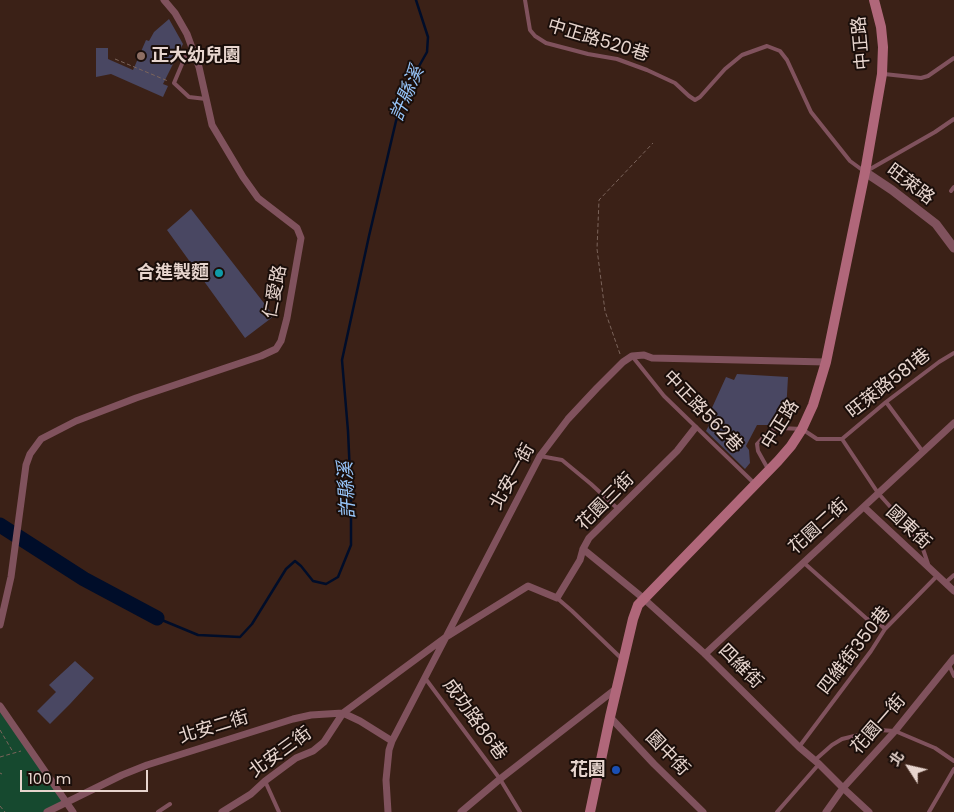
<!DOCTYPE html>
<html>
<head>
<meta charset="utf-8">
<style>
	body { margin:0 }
	#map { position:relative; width:954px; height:812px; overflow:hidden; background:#3b2117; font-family:Poppins,"Noto Sans TC",sans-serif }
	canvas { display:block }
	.north { position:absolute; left:884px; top:742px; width:50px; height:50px; -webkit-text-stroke:4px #1a0e0a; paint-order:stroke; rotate:305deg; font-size:14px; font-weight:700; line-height:20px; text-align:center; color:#e7d5ce }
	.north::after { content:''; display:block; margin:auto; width:18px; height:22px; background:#e7d5ce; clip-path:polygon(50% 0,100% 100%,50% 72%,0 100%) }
	.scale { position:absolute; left:20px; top:770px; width:128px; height:22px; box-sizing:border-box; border:2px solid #e7d5ce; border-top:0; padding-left:6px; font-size:15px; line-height:18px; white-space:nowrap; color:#e7d5ce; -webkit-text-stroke:4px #1a0e0a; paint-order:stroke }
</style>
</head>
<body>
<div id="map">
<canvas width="954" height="812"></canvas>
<div class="north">北</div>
<div class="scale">100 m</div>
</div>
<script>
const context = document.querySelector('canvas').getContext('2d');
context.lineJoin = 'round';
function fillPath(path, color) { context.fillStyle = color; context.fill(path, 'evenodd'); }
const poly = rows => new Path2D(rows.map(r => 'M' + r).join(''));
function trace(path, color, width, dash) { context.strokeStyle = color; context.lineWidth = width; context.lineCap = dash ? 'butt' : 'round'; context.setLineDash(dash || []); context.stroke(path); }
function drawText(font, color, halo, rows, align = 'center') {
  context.font = font + ' Poppins,"Noto Sans TC",sans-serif'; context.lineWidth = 4; context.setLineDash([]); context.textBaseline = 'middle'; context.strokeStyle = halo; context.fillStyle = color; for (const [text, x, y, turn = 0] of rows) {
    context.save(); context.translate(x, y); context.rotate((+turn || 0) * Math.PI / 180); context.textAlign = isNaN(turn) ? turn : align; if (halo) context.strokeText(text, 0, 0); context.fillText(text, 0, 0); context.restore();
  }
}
fillPath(poly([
	[0,712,64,801,43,812,0,812]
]), '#16492f');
trace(poly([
	[157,618,198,635,240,637,252,624,286,569,295,561,301,566,313,581,326,584,338,577,351,545,351,496,348,431,342,360,369,236,396,121,409,84,427,52,428,37,416,0]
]), '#000d29', 2.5);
trace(poly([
	[0,525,84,579,157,618]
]), '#000d29', 15);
fillPath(poly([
	[169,19,183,44,163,84,168,86,163,97,111,74,96,77,96,48,108,48,108,59,133,70,146,40,149,41,154,32],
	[191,209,274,316,245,338,167,230],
	[737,374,788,377,786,412,781,412,773,425,757,425,746,446,749,450,750,463,745,469,706,431,709,425,706,421,726,377,734,380],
	[75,661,94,678,70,704,50,724,37,711,56,692,49,685]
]), '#494762');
trace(poly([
	[115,59,168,81],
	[620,354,605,311,597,249,599,200,653,143],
	[0,730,13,752],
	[0,757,21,751],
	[0,773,2,774],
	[0,806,5,812]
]), '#7b645b', 1, [4, 2.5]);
trace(poly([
	[525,0,530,30,535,36,546,43,588,54,617,59,647,70,675,83,689,96,695,100,700,97,725,69,742,55,767,46,780,51,787,60,811,112,850,161,865,172,935,132,954,119],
	[185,57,174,83,189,97,206,99],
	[884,74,921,78,928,76,954,58],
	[951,191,954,187],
	[632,356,664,396,755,484],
	[886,402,923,452],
	[842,439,886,402,939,362,954,353],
	[540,456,562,460,591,484,618,509],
	[768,469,758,451,757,444,771,429,780,428,802,429,817,439,842,439,878,493,903,521,922,546,928,564],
	[803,562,867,619,875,619,885,629],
	[945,583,954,575],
	[557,598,572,611,622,659],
	[949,665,954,676],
	[425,678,500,779,520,812],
	[799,747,871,651,885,629,937,576],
	[815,760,832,745,842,739,879,730,895,731,935,748,954,761],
	[265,781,279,812],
	[158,812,170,804],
	[777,812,819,764],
	[929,812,954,769]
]), '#80525d', 4);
trace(poly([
	[864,507,954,591],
	[583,549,643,598,705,654,799,747,819,764,843,788,869,812],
	[0,625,11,577,26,465,30,454,41,439,76,421,136,398,261,356,276,349,281,341,287,318,301,238,297,228,258,198,243,177,212,125,199,67,187,34,175,13,164,0],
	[705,654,954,423],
	[0,706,73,812],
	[610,717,654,764,703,812],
	[47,812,122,775,147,765,293,719,311,715,343,713,360,721,392,741],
	[222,812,251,794,265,781,296,758,313,751,324,742,343,713,446,637,528,586,557,598,580,560,583,549,589,538,677,451,695,428],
	[388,812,386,780,389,750,392,741,540,456,568,419,597,388,623,362,632,356,644,355,652,358,826,362],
	[461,812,500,779,617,688],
	[826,812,843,788,895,731,954,658]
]), '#80525d', 7);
trace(poly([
	[865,172,892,190,936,224,954,248]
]), '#80525d', 9);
trace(poly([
	[590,812,610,717,633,619,638,605,778,461,791,446,802,429,813,405,826,362,865,172,882,74,883,47,881,27,874,0]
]), '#b0677a', 10);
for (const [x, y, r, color] of [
	[141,56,5,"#8d6e63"],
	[219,273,5,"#0f9aa8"],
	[616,770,5,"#1a4fb4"]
]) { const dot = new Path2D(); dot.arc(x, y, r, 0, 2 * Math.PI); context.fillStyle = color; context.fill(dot); trace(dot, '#1a0e0a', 2); }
drawText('18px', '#e7d5ce', '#1a0e0a', [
	["中正路520巷",598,41,17],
	["中正路",862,43,-95],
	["旺萊路",910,185,37],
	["仁愛路",276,292,-79],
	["旺萊路581巷",889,384,-38],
	["中正路562巷",702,412,46],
	["中正路",781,425,-58],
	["北安一街",513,477,-61],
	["花園三街",606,502,-45],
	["花園二街",819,527,-42],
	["國東街",908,528,43],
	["四維街350巷",855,651,-52],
	["四維街",740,667,45],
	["成功路86巷",474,720,54],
	["花園一街",879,725,-49],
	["北安二街",214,728,-17],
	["北安三街",281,753,-36],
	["園中街",667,754,46]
]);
drawText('bold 18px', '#e7d5ce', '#1a0e0a', [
	["正大幼兒園",151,56,"left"],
	["合進製麵",209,273],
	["花園",606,770]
], 'right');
drawText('italic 19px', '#97c5f9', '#1a0e0a', [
	["許縣溪",408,94,-67],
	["許縣溪",348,490,-93]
]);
</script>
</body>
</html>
